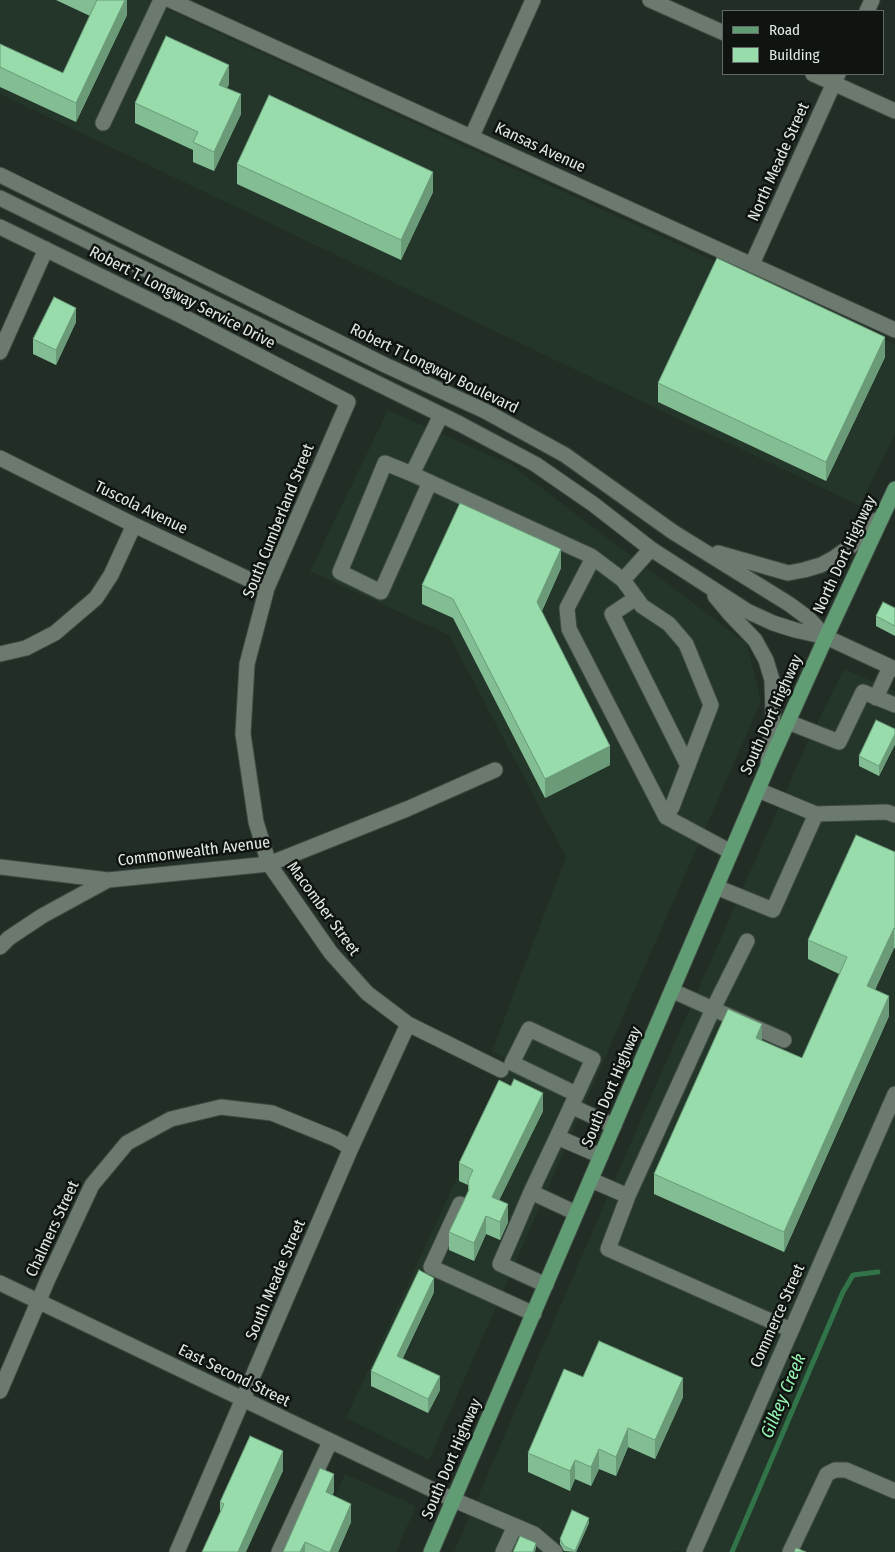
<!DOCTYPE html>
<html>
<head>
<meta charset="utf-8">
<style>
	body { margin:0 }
	#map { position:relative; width:895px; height:1552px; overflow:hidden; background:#212d25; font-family:"Fira Sans Condensed",sans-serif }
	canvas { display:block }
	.legend { position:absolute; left:722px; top:10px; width:162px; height:65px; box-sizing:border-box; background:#0f1410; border:1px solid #636a65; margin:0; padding:6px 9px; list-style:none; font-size:15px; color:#e2eae4 }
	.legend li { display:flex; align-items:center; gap:10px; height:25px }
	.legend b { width:25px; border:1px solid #636a65 }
</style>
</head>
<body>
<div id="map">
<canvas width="895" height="1552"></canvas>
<ul class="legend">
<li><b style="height:6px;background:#609c74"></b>Road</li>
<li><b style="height:14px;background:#98dcab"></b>Building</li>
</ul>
</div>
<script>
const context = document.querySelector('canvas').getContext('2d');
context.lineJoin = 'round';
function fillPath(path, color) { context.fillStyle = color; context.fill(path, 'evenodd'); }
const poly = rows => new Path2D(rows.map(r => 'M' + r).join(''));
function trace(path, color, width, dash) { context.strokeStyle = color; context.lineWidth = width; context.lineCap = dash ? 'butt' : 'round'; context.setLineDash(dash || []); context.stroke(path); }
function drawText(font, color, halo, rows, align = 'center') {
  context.font = font + ' "Fira Sans Condensed",sans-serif'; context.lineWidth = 5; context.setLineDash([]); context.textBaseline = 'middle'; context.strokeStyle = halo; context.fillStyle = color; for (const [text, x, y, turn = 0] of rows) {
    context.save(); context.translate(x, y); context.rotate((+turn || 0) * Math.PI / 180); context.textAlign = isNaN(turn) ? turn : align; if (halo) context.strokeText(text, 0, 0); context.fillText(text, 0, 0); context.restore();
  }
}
fillPath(poly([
	[0,0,147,0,895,344,895,434,860,506,0,94],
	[388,410,510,464,747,644,761,701,429,1460,346,1418,511,1061,492,1051,566,857,449,635,310,571],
	[844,669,895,691,895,1552,680,1552,674,1550,673,1552,454,1552,652,1094,804,750],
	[345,1474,416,1506,396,1552,311,1552]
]), '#243629');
trace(poly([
	[732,1552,843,1292,853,1275,878,1272]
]), '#317449', 5);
const minor = poly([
	[170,0,895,330],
	[650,0,724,33],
	[867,11,872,0],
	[813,74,895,111],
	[103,123,161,0],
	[472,136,533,0],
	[0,175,385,365,485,411,565,455,673,532,789,604,808,618,826,637],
	[0,198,460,424,535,464,593,504,651,549,747,611,773,623,795,630,826,637,895,669],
	[0,227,182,316,348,402,267,588,247,664,243,734,256,822,269,864,331,953,367,993,408,1024,501,1070],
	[752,264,838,74],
	[0,352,46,249],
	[441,415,412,474,591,556,623,580,642,606,669,624,686,644,711,705,672,807,666,817,731,852],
	[0,458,134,525,267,588],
	[412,474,385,463,340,572,381,592,430,482],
	[718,553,788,573,804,570,821,565,834,558,865,536,877,520],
	[593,558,567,608,569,629,666,817],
	[623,580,651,549],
	[715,596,730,614,755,640,766,660,772,680,773,714,768,763],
	[636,598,612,614,688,766],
	[0,654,26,648,55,633,96,598,111,575,134,525],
	[876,698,890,667],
	[788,722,839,742,863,692,895,705],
	[816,814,887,812,895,815],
	[0,867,108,880,269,864,407,809,495,770],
	[716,887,773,910,816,814,758,790],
	[747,941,713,1009,784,1040],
	[0,947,9,938,42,916,108,880],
	[571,1106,614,1126],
	[557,1137,593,1059,529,1029,512,1063,576,1094],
	[591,1180,628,1196,608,1249,791,1330],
	[531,1192,500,1264,546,1285],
	[628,1196,713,1009,673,991],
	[460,1204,431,1267,534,1314],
	[576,1213,531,1192,557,1137,601,1156],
	[0,1283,454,1500,534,1534,555,1552],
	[0,1391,48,1279,92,1185,127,1143,171,1119,221,1107,272,1113,336,1139,351,1148],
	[177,1552,351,1148,408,1024],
	[279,1552,330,1442],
	[503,1552,515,1526],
	[694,1552,895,1094],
	[790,1552,827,1474,835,1470,846,1470,895,1491]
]);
const major = poly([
	[431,1552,768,766,826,637,895,489]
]);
trace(minor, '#3e4941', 17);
trace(major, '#3e4941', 17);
trace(minor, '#6b796f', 15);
trace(major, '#609c74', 15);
fillPath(poly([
	[56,0,127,0,127,15,76,122,0,87,0,44,63,73,90,16],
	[229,84,227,88,241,114,214,171,193,162,193,150,135,123,135,103],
	[237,164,433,192,401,260,237,184],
	[76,322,56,365,33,354,33,339],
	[885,357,826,481,658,402,658,383],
	[561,568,542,611,610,765,545,798,453,618,422,604,422,585],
	[895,608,895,636,876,626,876,616],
	[895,729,895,744,879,776,859,766,859,756],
	[895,852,895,948,894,948,875,990,889,1016,784,1252,654,1194,654,1174,762,1041,802,1058,839,974,808,959,808,940],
	[543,1111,499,1200,508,1222,500,1240,486,1234,474,1261,449,1250,449,1232,468,1191,468,1185,459,1181,459,1163],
	[434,1292,403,1358,440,1390,428,1413,371,1386,371,1371],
	[583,1377,683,1397,655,1459,628,1447,616,1476,599,1469,591,1486,575,1479,570,1491,528,1472,528,1453],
	[283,1471,220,1512,220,1502],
	[334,1492,332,1495,351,1522,338,1552,283,1552],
	[589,1523,576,1552,564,1551,560,1544,560,1539]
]), '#83bd93');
fillPath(poly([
	[125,0,127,0,127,15,76,122,76,103],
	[229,65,229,84,219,104,219,85],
	[241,94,241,114,214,171,214,152],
	[433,172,433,192,401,260,401,240],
	[76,308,76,322,56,365,56,350],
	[885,337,885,357,826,481,826,462],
	[561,549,561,568,537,621,537,602],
	[895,734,895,744,879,776,879,766],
	[610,746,610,765,545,798,545,779],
	[894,928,894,948,867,1006,867,986],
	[889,996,889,1016,784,1252,784,1232],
	[762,1024,762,1043,756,1038],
	[543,1093,543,1111,492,1215,492,1197],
	[508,1204,508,1222,500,1240,500,1222],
	[486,1216,486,1234,474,1261,474,1243],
	[434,1278,434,1292,397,1370,397,1356],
	[440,1376,440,1390,428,1413,428,1399],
	[683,1378,683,1397,655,1459,655,1440],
	[628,1428,628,1447,616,1476,616,1457],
	[599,1449,599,1469,591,1486,591,1467],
	[283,1451,283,1471,246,1552,238,1552],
	[575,1460,575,1479,570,1491,570,1471],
	[334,1474,334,1492,326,1510,326,1492],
	[351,1504,351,1522,338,1552,330,1552],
	[589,1518,589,1523,576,1552,575,1552],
	[305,1542,305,1552,300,1552],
	[536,1543,536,1548,535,1552,533,1552]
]), '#6a9a78');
const building = poly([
	[97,0,125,0,76,103,0,67,0,44,63,73,97,0],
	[166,36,229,65,219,85,241,94,214,152,193,142,198,132,135,103,166,36],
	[269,95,433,172,401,240,237,164,269,95],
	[717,258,885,337,826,462,658,383,717,258],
	[54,297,76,308,56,350,33,339,54,297],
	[460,503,561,549,537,602,610,746,545,779,453,599,422,585,460,503],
	[883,602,895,608,895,626,876,616,883,602],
	[876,720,895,729,895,734,879,766,859,756,876,720],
	[856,835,895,852,895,929,894,928,867,986,889,996,784,1232,654,1174,728,1009,762,1024,756,1038,802,1058,847,957,808,940,856,835],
	[514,1079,543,1093,492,1197,508,1204,500,1222,486,1216,474,1243,449,1232,469,1190,468,1181,473,1170,459,1163,499,1080,511,1086,514,1079],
	[419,1270,434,1278,397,1356,440,1376,428,1399,371,1371,419,1270],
	[599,1341,683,1378,655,1440,628,1428,616,1457,599,1449,591,1467,575,1460,570,1471,528,1453,564,1369,583,1377,599,1341],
	[250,1436,283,1451,238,1552,202,1552,224,1504,220,1502,250,1436],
	[320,1468,334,1474,326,1492,351,1504,330,1552,327,1552,305,1542,300,1552,283,1552,320,1468],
	[572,1510,589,1518,575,1551,564,1546,560,1539,572,1510],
	[520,1536,536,1543,533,1552,513,1552,520,1536],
	[796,1548,806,1552,794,1552,796,1548]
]);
fillPath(building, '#98dcab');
trace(building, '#6a9a78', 1);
drawText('16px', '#e2eae4', '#0f1410', [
	["Kansas Avenue",540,148,25],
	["North Meade Street",779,162,-66],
	["Robert T. Longway Service Drive",182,298,27],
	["Robert T Longway Boulevard",434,369,26],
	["Tuscola Avenue",141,508,26],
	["South Cumberland Street",279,521,-68],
	["North Dort Highway",845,555,-65],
	["South Dort Highway",772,715,-66],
	["Commonwealth Avenue",194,852,-7],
	["Macomber Street",323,909,54],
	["South Dort Highway",612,1087,-67],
	["Chalmers Street",53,1229,-65],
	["South Meade Street",276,1280,-67],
	["Commerce Street",778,1316,-66],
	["East Second Street",234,1376,26],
	["South Dort Highway",452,1459,-67]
]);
drawText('italic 18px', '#97f5b4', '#0f1410', [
	["Gilkey Creek",784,1396,-67]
]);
</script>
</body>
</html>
